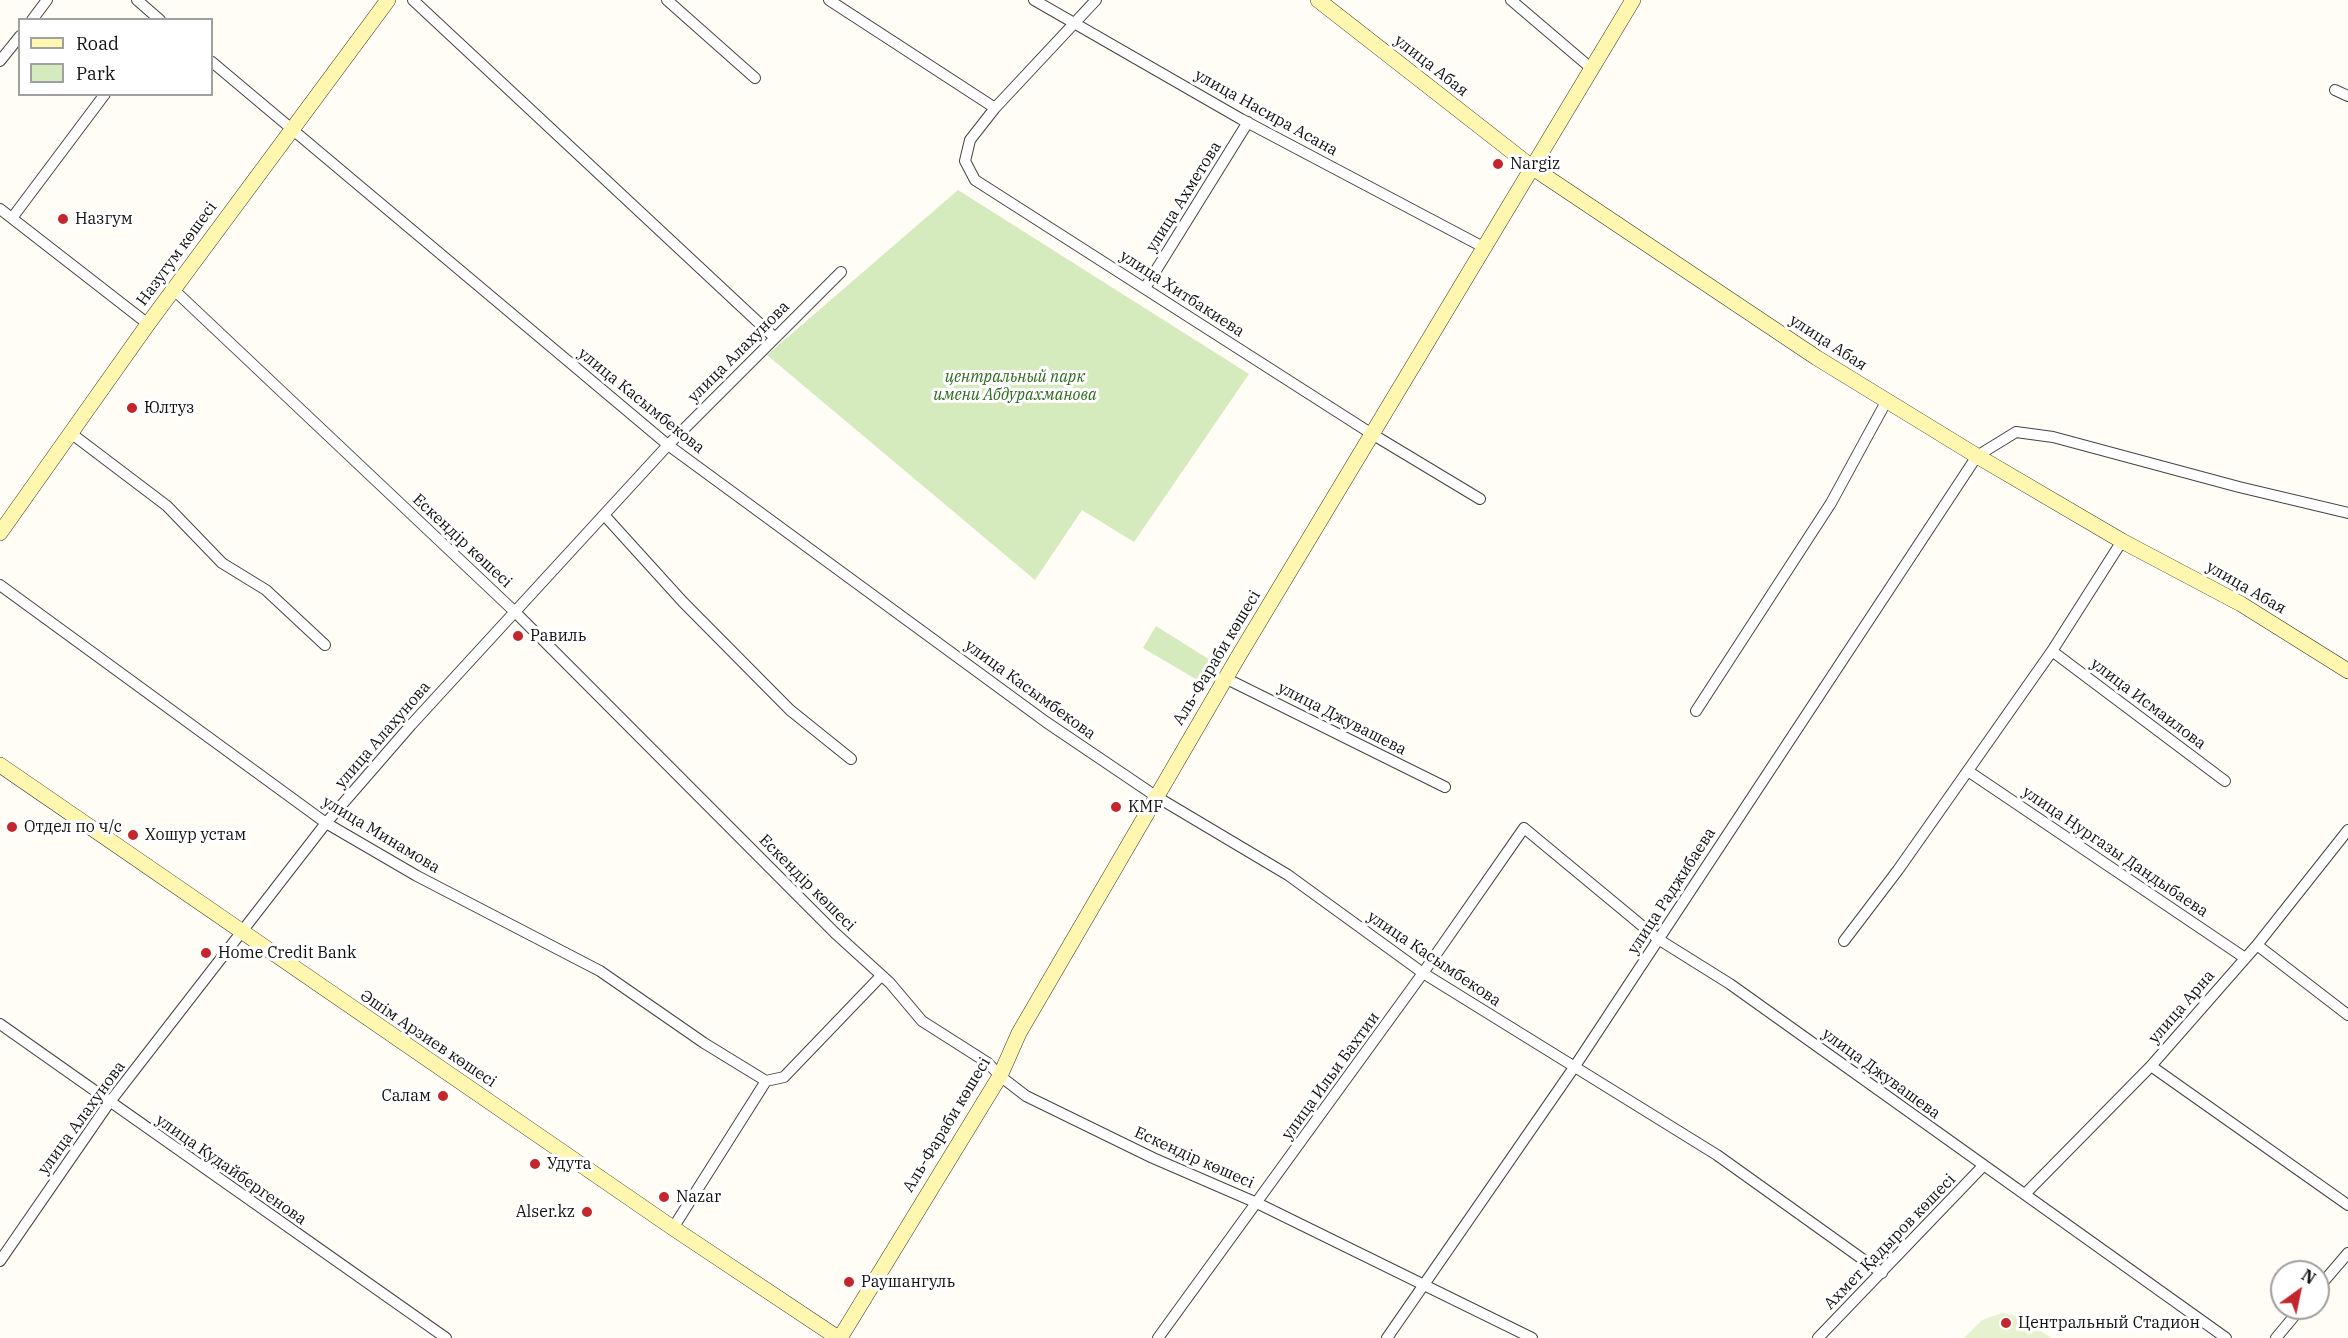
<!DOCTYPE html>
<html>
<head>
<meta charset="utf-8">
<style>
	body { margin:0 }
	#map { position:relative; width:2348px; height:1338px; overflow:hidden; background:#fffdf5; font-family:"IBM Plex Serif",serif }
	canvas { display:block }
	.legend { position:absolute; left:18px; top:18px; width:195px; height:78px; box-sizing:border-box; background:#fff; border:2px solid #a0a0a0; margin:0; padding:8px 10px; list-style:none; font-size:18px; color:#111 }
	.legend li { display:flex; align-items:center; gap:12px; height:30px }
	.legend b { width:30px; border:2px solid #a0a0a0 }
	.north { position:absolute; left:2270px; top:1260px; width:60px; height:60px; box-sizing:border-box; background:#fff; border:2px solid #a0a0a0; border-radius:50%; rotate:33deg; font-size:16px; font-weight:700; line-height:24px; text-align:center; color:#111 }
	.north::after { content:''; display:block; margin:auto; width:21px; height:27px; background:#c4262e; clip-path:polygon(50% 0,100% 100%,50% 72%,0 100%) }
</style>
</head>
<body>
<div id="map">
<canvas width="2348" height="1338"></canvas>
<ul class="legend">
<li><b style="height:8px;background:#fff6b0"></b>Road</li>
<li><b style="height:16px;background:#d5ebbd"></b>Park</li>
</ul>
<div class="north">N</div>
</div>
<script>
const context = document.querySelector('canvas').getContext('2d');
context.lineJoin = 'round';
function fillPath(path, color) { context.fillStyle = color; context.fill(path, 'evenodd'); }
const poly = rows => new Path2D(rows.map(r => 'M' + r).join(''));
function trace(path, color, width, dash) { context.strokeStyle = color; context.lineWidth = width; context.lineCap = dash ? 'butt' : 'round'; context.setLineDash(dash || []); context.stroke(path); }
function drawText(font, color, halo, rows, align = 'center') {
  context.font = font + ' "IBM Plex Serif",serif'; context.lineWidth = 6; context.setLineDash([]); context.textBaseline = 'middle'; context.strokeStyle = halo; context.fillStyle = color; for (const [text, x, y, turn = 0] of rows) {
    context.save(); context.translate(x, y); context.rotate((+turn || 0) * Math.PI / 180); context.textAlign = isNaN(turn) ? turn : align; if (halo) context.strokeText(text, 0, 0); context.fillText(text, 0, 0); context.restore();
  }
}
fillPath(poly([
	[958,190,1249,374,1134,542,1082,510,1035,580,767,355],
	[1156,626,1210,660,1199,681,1143,648]
]), '#d5ebbd');
fillPath(poly([
	[2002,1313,2022,1317,2051,1338,1964,1338,1982,1320]
]), '#e6f2cf');
const street = poly([
	[137,0,160,20],
	[413,0,774,337],
	[667,0,755,78],
	[829,0,995,108],
	[1034,0,1241,119,1485,248],
	[1096,0,995,108,970,140,965,161,975,180,1372,434,1480,499],
	[1511,0,1592,69],
	[32,20,47,0],
	[0,61,20,36],
	[212,62,668,445,1046,722,1157,797,1288,875,1423,973,1717,1155,1882,1273],
	[2335,90,2348,96],
	[0,209,148,324],
	[12,218,105,94],
	[1145,288,1248,122],
	[173,289,514,611,835,933,890,983,922,1021,988,1063,1000,1076,1026,1096,1153,1158,1257,1203,1532,1338],
	[72,434,167,506,222,563,266,590,325,645],
	[605,516,683,602,790,710,851,759],
	[0,585,326,823,417,876,600,971,704,1043,766,1081],
	[2052,651,2225,781],
	[1225,678,1445,787],
	[1696,711,1831,503,1886,402],
	[1968,771,2245,958],
	[1844,941,1898,870,2052,651,2122,541],
	[2257,945,2348,1015],
	[0,1024,446,1338],
	[2151,1066,2348,1205],
	[2026,1193,2151,1066,2257,945,2348,830],
	[673,1228,766,1081,784,1077,881,976],
	[0,1261,109,1103,326,823,411,725,668,445,841,272],
	[2318,1288,2348,1253],
	[1158,1338,1423,973,1524,828,1658,939,1730,984,2226,1338],
	[1387,1338,1575,1066,1977,456,2016,432,2053,437,2239,487,2348,513],
	[1818,1338,1983,1166],
	[2276,1338,2301,1308]
]);
const secondary = poly([
	[1318,0,1533,168,1817,358,1977,456,2122,541,2241,604,2348,671],
	[0,533,148,324,388,0],
	[0,765,673,1228,838,1338],
	[840,1338,1000,1076,1019,1033,1238,657,1633,0]
]);
trace(street, '#444', 12);
trace(secondary, '#333', 16);
trace(street, '#fff', 10);
trace(secondary, '#fff6b0', 15);
for (const [x, y, r, color] of [
	[1498,164,6,"#c4262e"],
	[63,219,6,"#c4262e"],
	[132,408,6,"#c4262e"],
	[518,636,6,"#c4262e"],
	[1116,807,6,"#c4262e"],
	[12,827,6,"#c4262e"],
	[133,835,6,"#c4262e"],
	[206,953,6,"#c4262e"],
	[443,1096,6,"#c4262e"],
	[535,1164,6,"#c4262e"],
	[664,1197,6,"#c4262e"],
	[587,1212,6,"#c4262e"],
	[849,1282,6,"#c4262e"],
	[2006,1323,6,"#c4262e"]
]) { const dot = new Path2D(); dot.arc(x, y, r, 0, 2 * Math.PI); context.fillStyle = color; context.fill(dot); trace(dot, '#fff', 2); }
drawText('16px', '#111', '#fff', [
	["улица Абая",1431,66,38],
	["улица Насира Асана",1266,113,29],
	["улица Ахметова",1184,197,-58],
	["Назугум көшесі",177,254,-54],
	["улица Хитбакиева",1182,294,33],
	["улица Абая",1828,343,33],
	["улица Алахунова",739,352,-45],
	["улица Касымбекова",641,401,39],
	["Ескендір көшесі",462,541,43],
	["улица Абая",2246,588,30],
	["Аль-Фараби көшесі",1217,658,-59],
	["улица Касымбекова",1030,690,36],
	["улица Исмаилова",2148,704,37],
	["улица Джувашева",1342,719,27],
	["улица Алахунова",383,735,-49],
	["улица Минамова",381,835,31],
	["улица Нургазы Дандыбаева",2115,852,34],
	["Ескендір көшесі",807,883,45],
	["улица Раджибаева",1672,891,-57],
	["улица Касымбекова",1434,959,34],
	["улица Арна",2182,1007,-49],
	["Әшім Арзиев көшесі",428,1039,34],
	["улица Джувашева",1881,1074,36],
	["улица Ильи Бахтии",1331,1076,-54],
	["улица Алахунова",82,1118,-54],
	["Аль-Фараби көшесі",947,1125,-59],
	["Ескендір көшесі",1194,1158,24],
	["улица Кудайбергенова",231,1170,35],
	["Ахмет Қадыров көшесі",1890,1242,-46]
]);
drawText('16px', '#111', '#fff', [
	["Nargiz",1510,164],
	["Назгум",75,219],
	["Юлтуз",144,408],
	["Равиль",530,636],
	["KMF",1128,807],
	["Отдел по ч/с",24,827],
	["Хошур устам",145,835],
	["Home Credit Bank",218,953],
	["Салам",431,1096,"right"],
	["Удута",547,1164],
	["Nazar",676,1197],
	["Alser.kz",575,1212,"right"],
	["Раушангуль",861,1282],
	["Центральный Стадион",2018,1323]
], 'left');
drawText('italic 16px', '#2f6b1f', '#fff', [
	["центральный парк",1015,377],
	["имени Абдурахманова",1015,395]
]);
</script>
</body>
</html>
